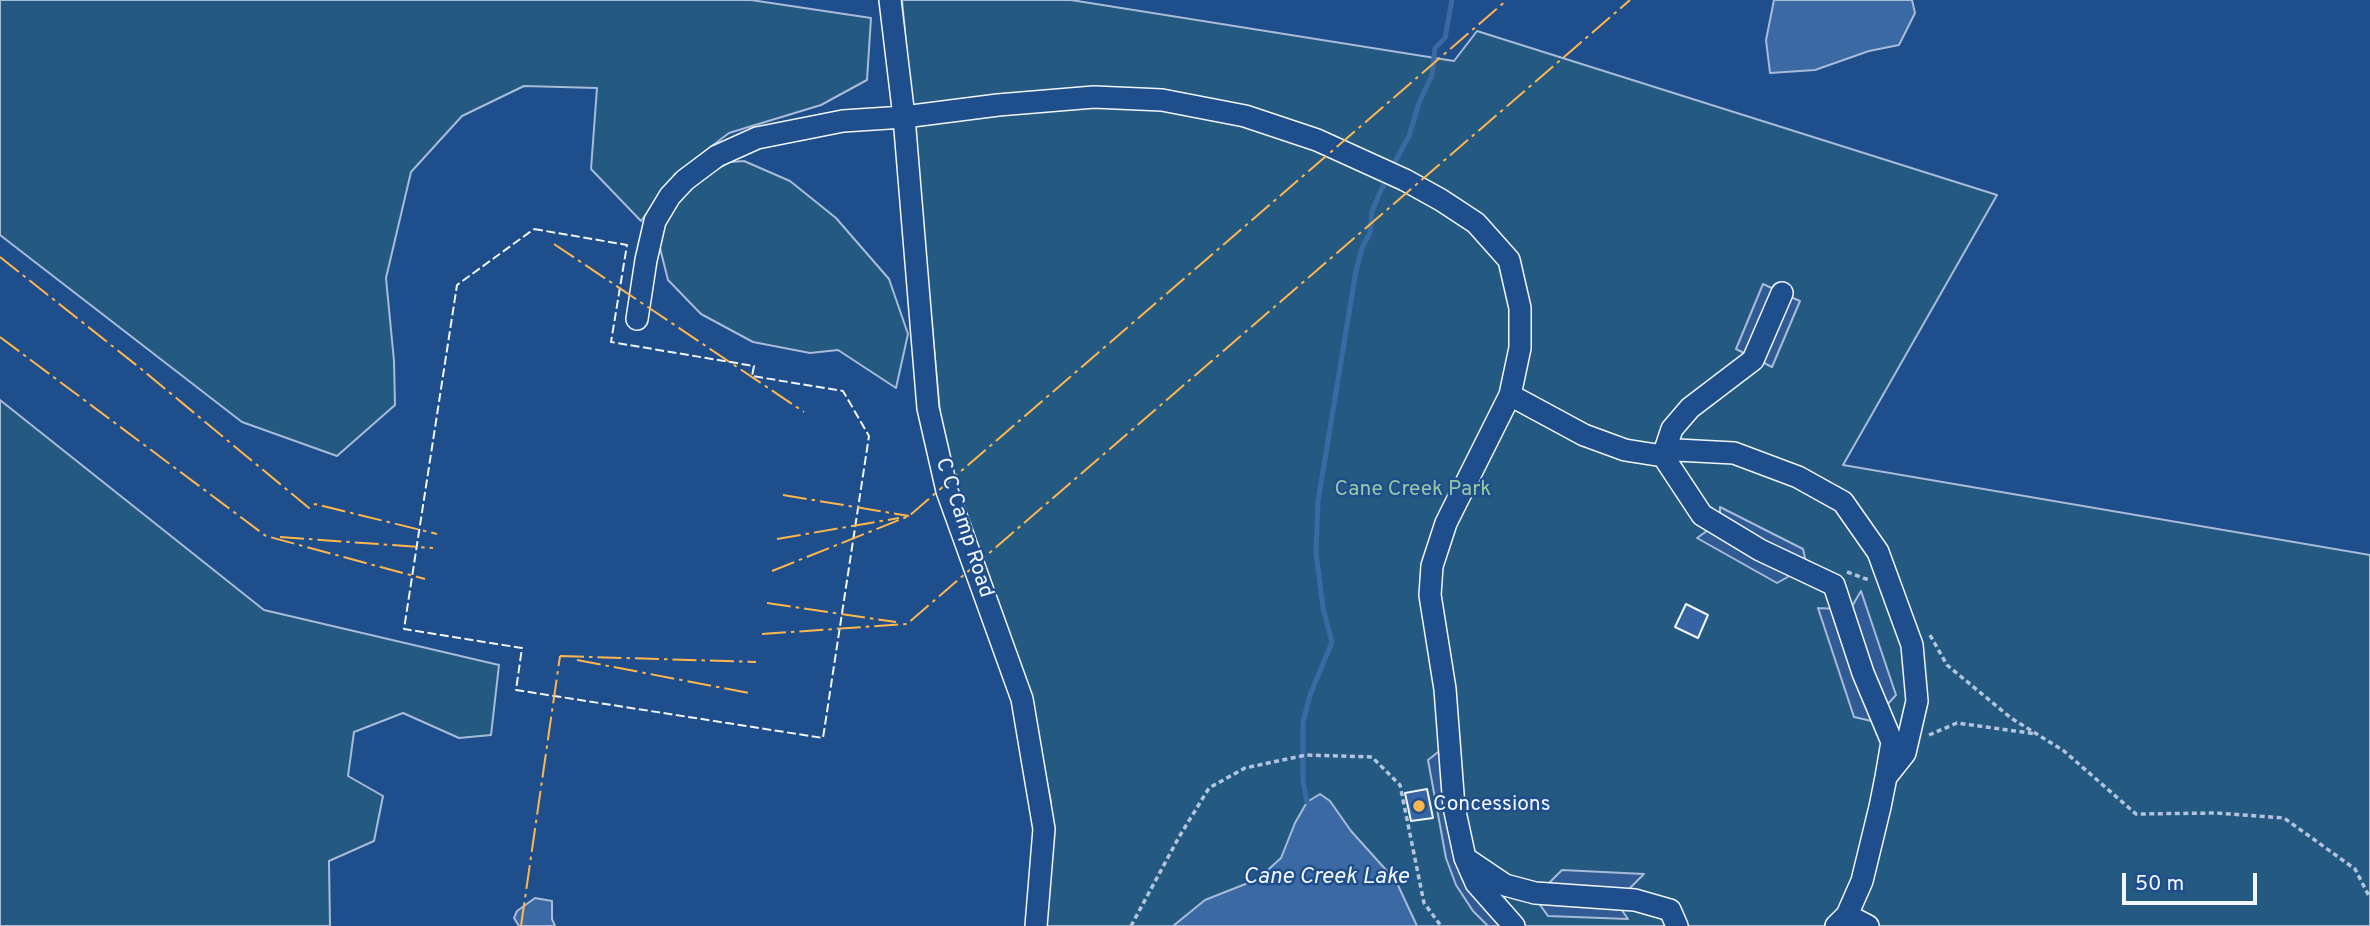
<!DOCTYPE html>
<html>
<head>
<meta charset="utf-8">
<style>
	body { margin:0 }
	#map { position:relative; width:2370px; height:926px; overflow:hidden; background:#1f4e8c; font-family:Overpass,sans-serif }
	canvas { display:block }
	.scale { position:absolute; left:2122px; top:873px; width:135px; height:32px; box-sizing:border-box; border:4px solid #f2f6ff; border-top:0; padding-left:9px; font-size:21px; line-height:24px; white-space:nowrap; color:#f2f6ff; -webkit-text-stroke:5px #1f4e8c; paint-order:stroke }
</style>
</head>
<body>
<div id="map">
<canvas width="2370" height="926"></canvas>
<div class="scale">50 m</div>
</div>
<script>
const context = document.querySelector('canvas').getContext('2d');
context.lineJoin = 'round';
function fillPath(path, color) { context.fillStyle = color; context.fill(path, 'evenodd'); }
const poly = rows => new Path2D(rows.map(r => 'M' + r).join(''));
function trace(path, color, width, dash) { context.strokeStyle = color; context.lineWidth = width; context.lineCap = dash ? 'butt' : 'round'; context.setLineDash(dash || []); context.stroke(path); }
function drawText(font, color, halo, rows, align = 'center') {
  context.font = font + ' Overpass,sans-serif'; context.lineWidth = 5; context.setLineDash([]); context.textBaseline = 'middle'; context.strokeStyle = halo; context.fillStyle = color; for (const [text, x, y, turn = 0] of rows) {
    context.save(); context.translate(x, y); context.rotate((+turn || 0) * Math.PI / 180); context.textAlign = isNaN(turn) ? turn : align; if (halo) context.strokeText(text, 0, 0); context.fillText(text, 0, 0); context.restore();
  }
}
const green = poly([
	[0,0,751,0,871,18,867,80,821,105,729,133,675,174,641,221,591,169,597,88,524,86,462,116,411,172,386,278,394,361,395,405,337,456,242,422,0,235,0,0],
	[902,0,1071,0,1454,61,1477,31,1997,195,1843,465,2370,555,2370,926,1046,926,1051,802,1029,694,981,563,943,445,902,0],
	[744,161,790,181,836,218,889,279,908,334,896,388,838,350,810,353,753,342,701,314,668,280,659,244,668,213,698,180,730,162,744,161],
	[0,400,264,610,499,665,491,735,459,738,403,713,354,732,348,776,383,796,374,841,329,861,330,926,0,926,0,400]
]);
fillPath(green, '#245a82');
trace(green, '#a8bbd7', 2);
const parking = poly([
	[1763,284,1778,291,1750,356,1736,349,1763,284],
	[1786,295,1800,301,1772,367,1758,360,1786,295],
	[1720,507,1803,549,1807,567,1720,523,1720,507],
	[1711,528,1793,574,1777,583,1697,538,1711,528],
	[1861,591,1896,695,1886,706,1851,608,1861,591],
	[1818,608,1837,609,1876,722,1854,717,1818,608],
	[1442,749,1446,786,1504,926,1488,926,1473,911,1456,885,1446,858,1428,760,1442,749],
	[1562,870,1644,874,1627,891,1547,885,1562,870],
	[1538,902,1619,906,1628,919,1548,916,1538,902]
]);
fillPath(parking, '#305b95');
trace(parking, '#a8bbd7', 2);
const water = poly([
	[1774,0,1912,0,1915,13,1899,45,1869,51,1815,70,1770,73,1766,40,1774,0],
	[1320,794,1330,801,1351,831,1396,881,1417,926,1173,926,1205,900,1258,879,1281,858,1295,823,1307,802,1320,794],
	[535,898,552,901,552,919,555,926,519,926,514,918,517,911,535,898]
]);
fillPath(water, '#3b69a3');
trace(water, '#a8bbd7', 2);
trace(poly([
	[1391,169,1409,136,1419,103,1432,75,1435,48,1445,38,1452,0],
	[1307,802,1303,781,1303,722,1310,695,1332,642,1323,608,1316,552,1318,501,1356,271,1362,248,1370,233,1372,211,1387,177]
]), '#3b69a3', 5);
const building = poly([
	[1686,604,1708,615,1698,638,1675,627,1686,604],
	[1427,789,1433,818,1411,821,1405,793,1427,789]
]);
fillPath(building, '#3563a3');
trace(building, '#f2f6ff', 2);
const minor = poly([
	[890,0,904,117,928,408,947,491,1022,699,1044,829,1036,926],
	[637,319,646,260,655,221,670,196,685,180,717,156,757,138,843,121,904,117,998,105,1094,97,1162,100,1245,116,1317,140,1405,180,1441,200,1476,223,1509,260,1520,308,1520,348,1510,395,1446,523,1432,566,1430,595,1445,689,1454,807,1465,858,1476,883,1514,926],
	[1510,395,1584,435,1625,450,1663,456,1672,429,1690,408,1753,360,1782,293],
	[1465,858,1505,885,1535,893,1635,900,1670,910,1677,926],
	[1847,915,1868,926],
	[1836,926,1847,915,1862,881,1880,807,1886,777,1892,742,1863,673,1834,585,1760,550,1702,515,1663,456,1677,450,1734,453,1798,477,1843,502,1878,552,1912,645,1917,701,1905,753,1886,777]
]);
trace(minor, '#f2f6ff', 24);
trace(poly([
	[1847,572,1869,580],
	[1930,635,1947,665,2011,718,2064,751,2136,814,2216,813,2284,818,2355,869,2370,898],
	[1929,735,1957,723,2037,734],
	[1131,926,1179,837,1209,788,1245,768,1306,755,1372,757,1400,785,1424,903,1441,926]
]), '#b3c4dc', 3.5, [5, 3.5]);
trace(minor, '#1f4e8c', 21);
trace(poly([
	[534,229,627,245,611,342,754,366,752,376,843,391,869,436,823,738,516,690,522,648,404,629,457,285,534,229]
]), '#f2f6ff', 2, [9, 3.5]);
trace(poly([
	[554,244,804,412],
	[0,257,140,368,309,508,315,504,437,534],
	[0,337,266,536,425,579],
	[783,495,909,516],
	[280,537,433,548],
	[777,539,899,518],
	[772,571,909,516,1507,0],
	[767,603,896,622],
	[762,634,907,624,1630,0],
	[560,656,756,662],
	[577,660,749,693],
	[521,926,560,656]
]), '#ffb74d', 2, [24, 5, 3.5, 5]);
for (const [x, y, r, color] of [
	[1419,806,7,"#ffb74d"]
]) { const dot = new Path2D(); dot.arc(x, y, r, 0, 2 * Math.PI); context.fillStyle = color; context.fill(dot); trace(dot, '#1f4e8c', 2.5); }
drawText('21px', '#97c8a6', '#1f4e8c', [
	["Cane Creek Park",1413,491]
]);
drawText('21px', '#f2f6ff', '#1f4e8c', [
	["C C Camp Road",963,528,72]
]);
drawText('21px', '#f2f6ff', '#1f4e8c', [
	["Concessions",1433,806]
], 'left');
drawText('italic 23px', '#f2f6ff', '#1f4e8c', [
	["Cane Creek Lake",1326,878]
]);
</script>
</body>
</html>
